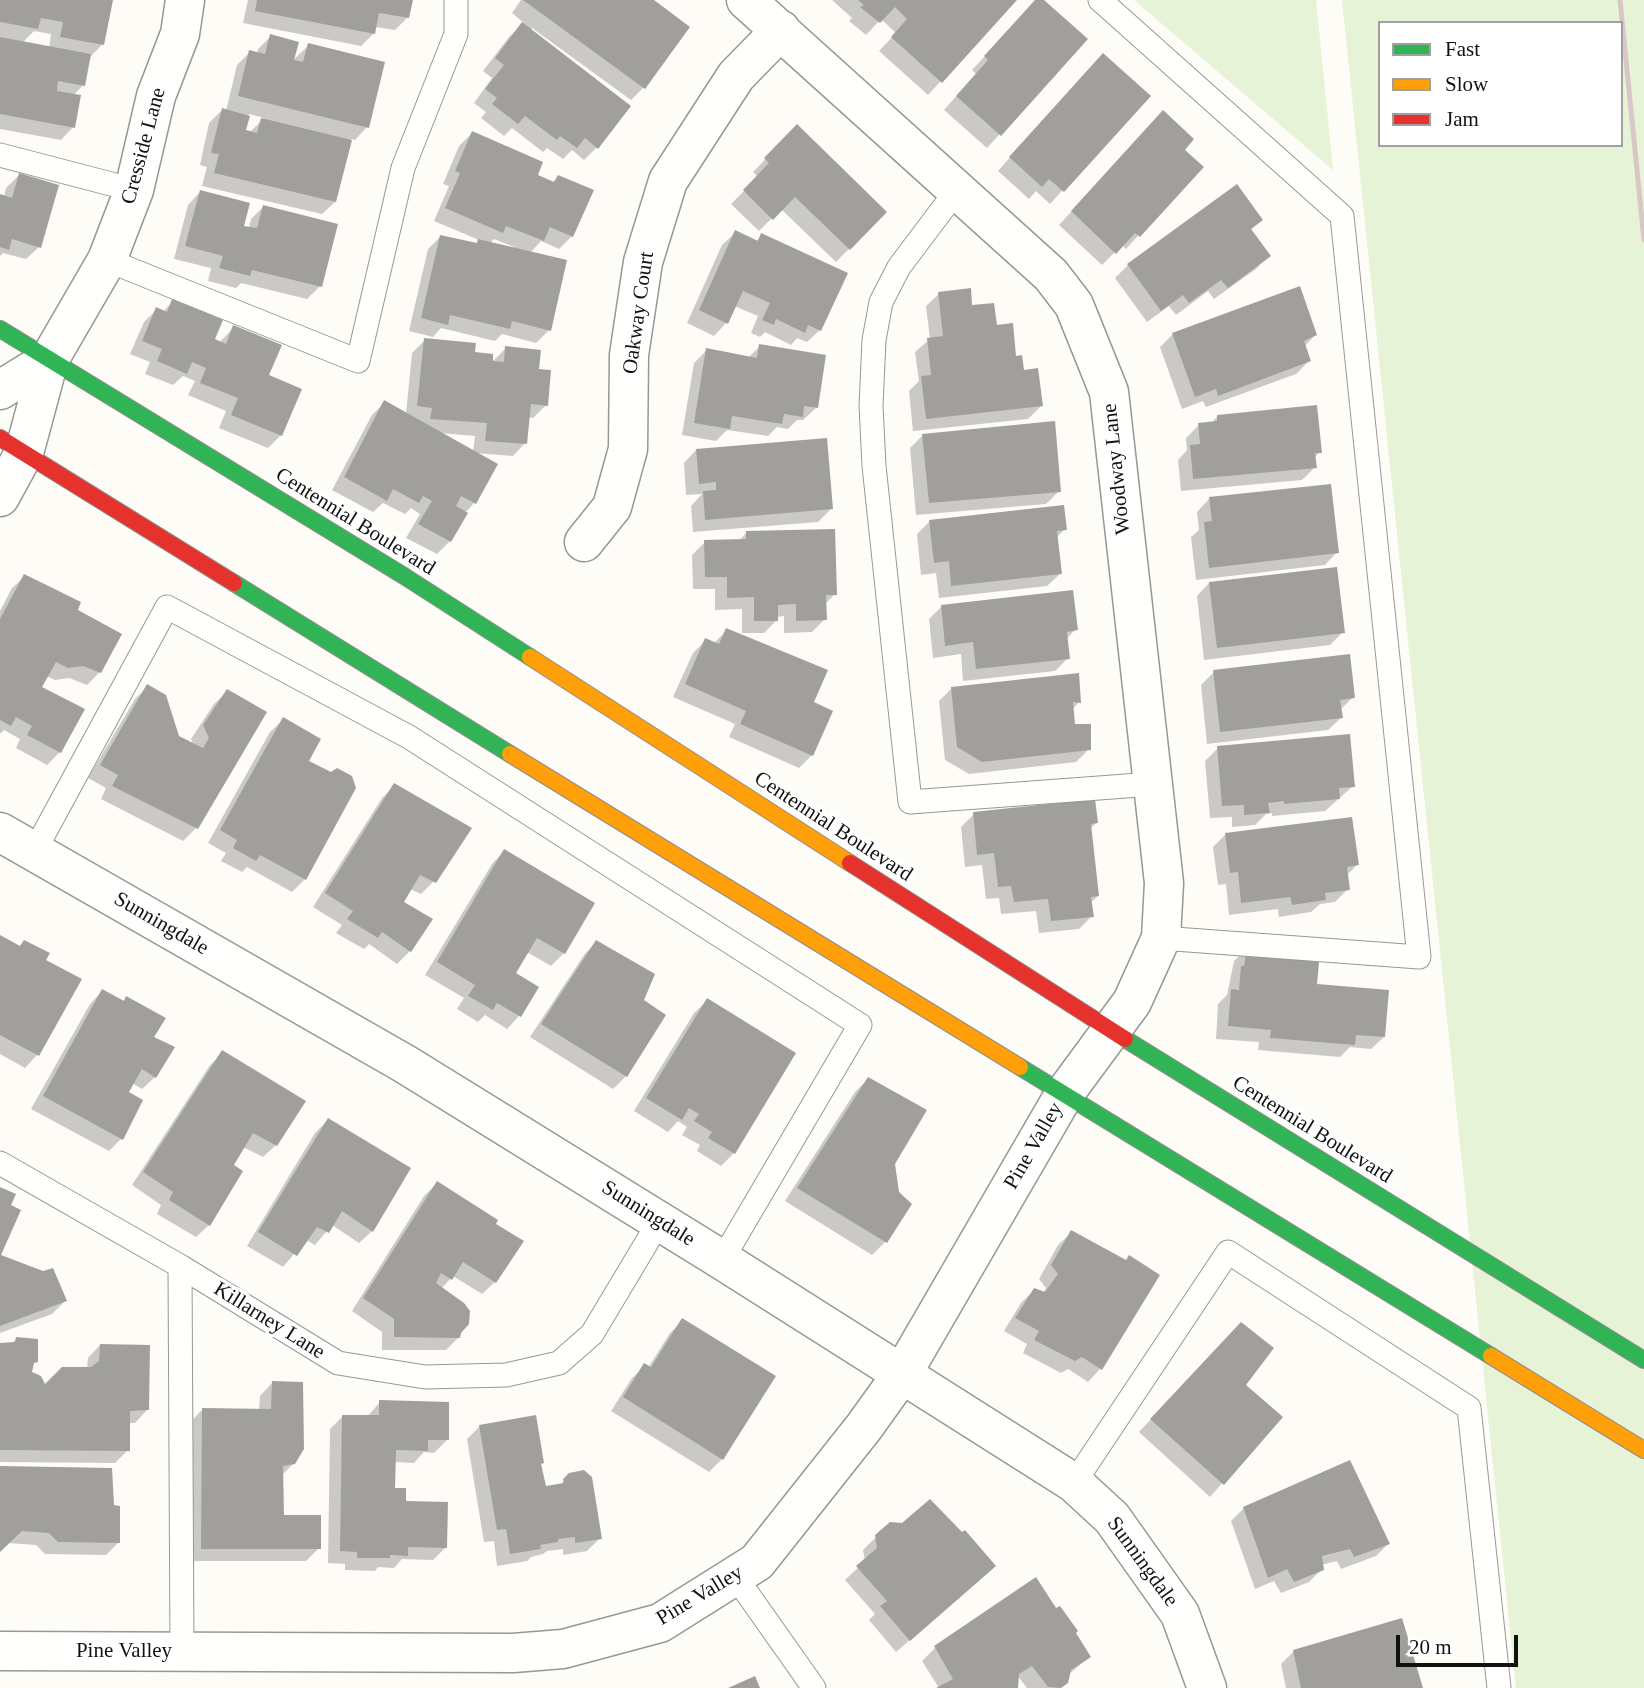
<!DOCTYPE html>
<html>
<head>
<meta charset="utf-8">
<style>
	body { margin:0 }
	#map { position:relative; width:1644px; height:1688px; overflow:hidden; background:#fdfcf7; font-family:Georgia,serif }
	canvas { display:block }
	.legend { position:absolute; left:1378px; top:21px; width:245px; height:126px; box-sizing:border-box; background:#fff; border:2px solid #a0a0a0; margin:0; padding:9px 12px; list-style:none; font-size:21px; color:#111 }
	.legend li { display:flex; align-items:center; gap:14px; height:35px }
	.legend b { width:35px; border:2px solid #a0a0a0 }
	.scale { position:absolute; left:1396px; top:1635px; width:122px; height:32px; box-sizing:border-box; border:4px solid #111; border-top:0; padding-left:9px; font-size:21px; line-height:24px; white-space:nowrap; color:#111; -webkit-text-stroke:5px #fff; paint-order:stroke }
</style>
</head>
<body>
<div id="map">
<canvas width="1644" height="1688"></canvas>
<ul class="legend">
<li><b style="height:9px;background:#30b455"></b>Fast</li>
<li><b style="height:9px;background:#ff9f0a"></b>Slow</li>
<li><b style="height:9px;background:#e5322d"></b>Jam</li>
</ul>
<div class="scale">20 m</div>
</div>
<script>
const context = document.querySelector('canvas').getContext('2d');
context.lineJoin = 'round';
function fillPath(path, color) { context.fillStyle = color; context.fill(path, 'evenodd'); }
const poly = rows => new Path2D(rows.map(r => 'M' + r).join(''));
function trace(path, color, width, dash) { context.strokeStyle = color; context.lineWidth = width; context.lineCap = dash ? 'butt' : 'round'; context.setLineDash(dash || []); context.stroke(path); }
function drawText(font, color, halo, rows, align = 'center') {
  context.font = font + ' Georgia,serif'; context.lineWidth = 7; context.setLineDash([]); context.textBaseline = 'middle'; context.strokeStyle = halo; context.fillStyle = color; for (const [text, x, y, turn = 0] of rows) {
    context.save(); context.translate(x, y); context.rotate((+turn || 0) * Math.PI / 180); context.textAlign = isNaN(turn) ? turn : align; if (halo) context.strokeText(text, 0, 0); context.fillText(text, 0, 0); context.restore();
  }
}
fillPath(poly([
	[1134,0,1316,0,1333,170],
	[1342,0,1644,0,1644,1688,1516,1688],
	[1380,23,1621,23,1621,145,1380,145]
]), '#e7f3d7');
fillPath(poly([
	[0,0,112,0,103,44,90,57,83,85,73,96,73,127,61,140,0,129],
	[34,31,51,34,49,48,22,43],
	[248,0,411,0,408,17,395,30,375,27,374,33,361,46,243,23],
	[521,0,651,0,644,87,631,100,532,28,530,31,597,147,584,160,572,150,563,159,547,148,543,152,512,128,504,136,481,118,486,112,474,103,492,78,483,71,509,37,524,23,512,13],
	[832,0,1015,0,928,95,879,51,896,33,881,19,866,35,849,21,852,18],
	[1037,0,1042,0,1086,40,987,148,944,110,976,74,972,70],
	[271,36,292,61,309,45,367,127,355,140,350,139,335,202,322,214,202,186,207,167,200,165,209,123,222,110,226,111,237,65,250,52,257,54,258,49],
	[249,114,264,118,249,133,244,131],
	[1090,68,1148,96,1050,204,1036,191,1029,199,998,171],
	[1151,125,1201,167,1126,249,1122,245,1102,265,1059,225],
	[797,127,885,212,836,262,781,209,759,231,731,204,758,177,753,172],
	[472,133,536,175,552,183,558,177,572,236,559,249,541,241,530,253,549,330,536,343,502,334,495,341,441,328,433,337,409,331,428,249,441,236,475,245,479,240,434,221,449,186,443,184,459,146],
	[494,239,514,247,514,249,490,243],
	[19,175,39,247,26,259,3,253,0,256,0,196,4,197,6,188],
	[200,192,242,227,249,228,251,219,264,206,320,286,307,299,241,283,236,288,208,281,211,268,174,259,188,205],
	[1261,219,1250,231,1268,256,1256,269,1214,299,1208,291,1176,315,1169,306,1147,322,1115,278,1128,265],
	[735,233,755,242,762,235,820,330,807,342,797,338,791,345,765,332,760,337,751,333,758,316,734,306,726,323,714,336,687,323,722,245],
	[939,294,971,307,1014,358,1041,406,1028,419,913,431,909,391,919,381,915,352,930,339,926,306],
	[173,301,212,340,219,343,234,327,267,376,300,390,281,435,268,448,219,428,226,411,188,395,195,381,183,376,173,385,145,374,150,362,130,354,144,322,157,309,163,312],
	[1173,334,1315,335,1304,347,1309,361,1296,374,1206,407,1203,401,1182,409,1160,347],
	[425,340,473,353,491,363,506,348,537,371,546,405,533,418,528,417,525,443,513,456,475,453,474,503,465,513,450,541,437,554,406,538,420,514,411,508,405,514,383,503,373,512,332,490,372,415,385,402,406,414,412,353],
	[439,433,475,436,473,452],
	[760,346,816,408,803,420,797,420,788,429,777,427,768,436,727,430,716,441,682,435,694,363,707,350,748,358],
	[1218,416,1320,452,1314,458,1315,467,1302,480,1181,491,1178,460,1187,450,1186,438,1199,425,1210,424],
	[923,435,1059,491,1046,504,916,515,910,448],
	[696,450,831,509,818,522,693,532,691,506,702,494,686,495,684,463],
	[1209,499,1337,552,1325,565,1196,580,1191,537,1199,530,1197,512],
	[930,521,1065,529,1056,538,1060,574,1047,586,939,598,936,573,921,575,917,534],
	[746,533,835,594,825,604,825,619,812,632,784,633,784,616,777,617,777,620,764,633,742,633,742,609,715,610,715,589,693,589,692,555,705,542,739,541],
	[25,576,76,610,100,672,87,685,69,678,55,680,46,676,40,687,60,752,47,765,16,748,20,739,4,730,0,734,0,611,12,588],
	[1209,583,1343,632,1330,645,1204,660,1197,596],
	[941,607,1076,629,1066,639,1068,658,1055,671,963,681,961,654,933,658,929,619],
	[727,630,812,755,799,768,729,737,735,724,673,697,693,653,706,640,713,644],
	[1214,672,1353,697,1340,710,1341,718,1328,730,1207,744,1201,685],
	[148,686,177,737,194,746,191,739,214,704,227,692,264,713,196,828,183,841,101,799,106,788,88,778,135,699],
	[952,688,1079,702,1072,710,1073,725,1089,749,1076,762,969,774,945,760,939,701],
	[283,720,306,762,354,788,305,879,292,892,247,867,242,872,221,861,226,853,208,843,270,732],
	[1218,748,1353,786,1325,811,1272,816,1272,813,1266,814,1255,825,1232,827,1232,817,1210,818,1205,761],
	[395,785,434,881,421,894,410,889,402,903,410,951,397,964,369,944,364,949,336,933,342,925,313,907,382,798],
	[974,814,1096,823,1090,829,1098,896,1090,903,1092,916,1079,929,1039,933,1036,911,1001,914,999,898,986,899,982,865,965,867,961,827],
	[1226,834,1357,865,1346,876,1348,889,1335,902,1320,904,1311,912,1279,917,1278,909,1229,915,1226,884,1218,885,1213,847],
	[504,851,564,953,551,966,527,952,514,974,519,1016,507,1029,485,1015,478,1022,457,1009,464,998,425,975,492,864],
	[0,937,80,980,37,1055,25,1068,0,1054],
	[596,942,642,1000,626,1076,613,1089,530,1037,584,955],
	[1247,948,1315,986,1384,1037,1371,1049,1350,1047,1340,1057,1258,1050,1259,1042,1216,1039,1218,1004,1227,995,1234,961],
	[102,991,122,1002,127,998,152,1038,155,1077,142,1089,132,1083,126,1093,121,1139,109,1151,31,1109,90,1004],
	[707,1001,734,1153,721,1166,697,1151,700,1145,682,1135,687,1127,678,1121,668,1132,634,1111,694,1013],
	[223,1053,276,1145,263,1157,243,1147,232,1165,209,1225,196,1237,157,1214,161,1205,132,1185,210,1065],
	[868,1079,893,1163,898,1192,910,1204,885,1242,872,1255,785,1201,855,1092],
	[328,1120,372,1231,359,1243,332,1225,315,1245,306,1240,283,1267,247,1246,315,1133],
	[437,1183,495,1282,482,1294,453,1276,441,1289,459,1332,459,1337,446,1350,382,1350,382,1332,352,1311,424,1196],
	[1071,1233,1125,1262,1158,1276,1100,1369,1088,1382,1068,1369,1061,1373,1023,1353,1027,1344,1004,1331,1021,1303,1034,1290,1043,1293,1046,1288,1039,1279,1058,1245],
	[0,1256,65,1301,52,1314,0,1333],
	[683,1320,722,1459,709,1472,611,1411,632,1378,645,1366,648,1368,670,1333],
	[1228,1337,1244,1385,1280,1417,1210,1497,1139,1432],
	[16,1339,36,1361,31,1366,31,1373,44,1387,87,1369,88,1358,100,1345,147,1410,135,1423,128,1423,128,1450,115,1463,0,1462,0,1345,12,1344],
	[272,1383,294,1463,282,1475,283,1517,319,1548,306,1561,189,1561,190,1422,203,1409,259,1411,260,1396],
	[380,1402,447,1440,434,1453,424,1452,414,1463,394,1462,394,1490,445,1548,433,1560,402,1559,394,1568,378,1567,375,1571,345,1570,345,1564,328,1563,330,1429,343,1416,367,1417],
	[480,1426,540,1465,544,1488,559,1486,569,1475,600,1538,587,1551,563,1555,563,1549,547,1551,543,1554,531,1557,527,1561,497,1566,494,1541,484,1542,467,1439],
	[0,1468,112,1507,119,1542,106,1555,45,1554,36,1545,8,1543,0,1550],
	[1244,1508,1388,1544,1376,1556,1341,1569,1337,1561,1321,1565,1322,1569,1309,1582,1281,1593,1274,1581,1255,1589,1231,1521],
	[876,1537,981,1579,896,1652,869,1620,875,1614,845,1580,865,1561,863,1550],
	[1036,1579,1089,1657,1068,1675,1066,1682,1061,1688,1027,1688,1017,1675,1016,1688,939,1688,922,1661,935,1648],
	[1294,1651,1421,1688,1286,1688,1281,1664]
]), '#0003');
fillPath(poly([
	[0,0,113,0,104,45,60,37,63,22,41,18,38,29,0,22],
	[257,0,413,0,409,18,379,13,375,34,255,11],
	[523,0,654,0,690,27,645,89],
	[858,0,1017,0,942,83,891,37,907,19,895,7,880,23,860,7,864,5],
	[1035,0,1044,0,1088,39,1001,136,956,96,988,60,984,56],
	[522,22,631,106,598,149,585,138,577,148,560,136,557,140,525,116,518,124,492,104,497,98,485,89,504,65,495,58],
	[270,34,299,42,294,60,303,62,308,43,385,62,369,128,238,96,249,50,265,54],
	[0,37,91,54,85,86,58,81,57,91,81,95,75,128,0,114],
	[1103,53,1151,96,1064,192,1049,179,1042,187,1009,157],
	[222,108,250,116,246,130,257,133,261,118,352,140,336,202,214,173,219,154,211,153],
	[1163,110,1194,139,1185,150,1204,167,1140,237,1135,233,1116,254,1071,211],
	[797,124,887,212,850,250,795,197,773,220,743,190,769,163,764,158],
	[472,131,543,162,538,175,554,182,558,175,594,190,573,237,550,227,544,241,506,226,503,233,445,208,460,173,455,171],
	[19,173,59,185,41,248,12,239,9,250,0,247,0,194,12,198],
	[1237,184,1263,220,1251,229,1271,256,1228,288,1221,280,1189,303,1183,295,1161,311,1127,264],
	[200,190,250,203,244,226,257,228,263,205,338,224,322,287,252,270,250,276,219,268,223,256,185,246],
	[735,230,758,241,761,233,848,273,821,331,808,325,805,333,776,319,774,325,762,320,770,303,743,291,728,324,699,310],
	[440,235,477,243,478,239,567,260,551,331,512,321,510,329,450,315,448,325,421,318],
	[1300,286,1317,335,1304,341,1311,361,1218,396,1216,389,1195,397,1172,333],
	[971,288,972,305,994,303,997,325,1013,323,1016,356,1022,355,1024,370,1038,368,1043,406,926,419,921,376,931,375,927,338,943,336,938,292],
	[172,299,223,320,215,339,226,344,233,325,282,345,269,375,302,389,282,436,231,415,238,398,200,383,206,368,192,362,187,374,157,361,162,349,142,341,156,307,167,312],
	[424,338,476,343,475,352,493,354,493,361,504,362,505,346,541,350,539,369,551,370,548,406,531,404,527,444,485,441,487,423,430,419,432,408,417,406],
	[759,344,826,355,818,408,804,406,803,417,784,414,782,424,732,416,730,429,694,423,706,348,757,358],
	[384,400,498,464,476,504,461,496,456,506,468,513,451,542,418,524,432,501,423,496,419,503,393,489,387,501,344,477],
	[1317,405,1322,453,1315,453,1317,468,1193,479,1190,445,1200,444,1198,423,1217,421,1217,415],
	[1055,421,1061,492,929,503,922,434],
	[827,438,833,509,705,520,703,491,716,490,716,482,699,484,696,449],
	[1331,484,1339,553,1209,568,1204,522,1212,521,1209,497],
	[1064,505,1067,530,1057,531,1062,574,951,586,949,561,934,563,929,520],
	[835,529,837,595,826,595,827,620,796,621,796,604,778,605,778,621,754,621,754,597,727,598,727,577,705,577,704,540,746,539,746,531],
	[1337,567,1345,633,1217,648,1209,582],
	[24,574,81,602,78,610,122,634,101,673,83,666,68,668,56,662,42,687,85,709,61,753,27,735,32,726,16,717,11,726,0,720,0,619],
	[1073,590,1078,630,1067,632,1070,659,976,669,973,642,945,646,941,605],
	[726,628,828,670,814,702,833,711,813,756,740,724,746,711,685,684,705,638,719,644],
	[1350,654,1355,698,1340,700,1343,718,1220,732,1213,670],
	[1079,673,1081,703,1073,702,1075,724,1091,724,1091,750,982,762,957,747,951,687],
	[147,684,166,695,179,736,203,748,209,738,203,725,227,689,267,712,198,829,112,786,118,775,100,765],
	[283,717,321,739,309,761,331,772,337,768,352,776,356,788,306,880,260,855,256,861,233,848,237,840,220,830],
	[1350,734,1355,787,1339,788,1340,799,1284,804,1284,801,1268,803,1270,813,1244,815,1244,805,1222,806,1217,746],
	[394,783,472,828,436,883,420,875,404,902,433,919,411,952,382,932,378,938,347,919,353,911,325,893],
	[1095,799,1098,823,1091,824,1099,896,1091,897,1094,917,1051,921,1048,899,1014,902,1011,886,998,887,994,853,977,855,973,812],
	[1352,817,1359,865,1347,867,1350,890,1325,893,1326,900,1292,905,1290,897,1241,903,1238,872,1230,873,1225,833],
	[504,849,595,903,565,954,537,938,516,973,539,987,521,1017,497,1003,493,1010,468,996,475,985,437,962],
	[0,935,20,946,24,940,50,953,46,960,82,979,39,1056,0,1035],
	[596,940,655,974,644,1000,666,1015,627,1077,541,1024],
	[1247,946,1320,952,1317,984,1389,990,1385,1037,1356,1035,1355,1045,1270,1038,1271,1030,1228,1026,1231,989,1239,990,1241,966,1244,966],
	[102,989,124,1001,126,996,166,1018,154,1037,175,1047,156,1078,142,1069,129,1092,143,1100,123,1140,43,1096],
	[707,998,796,1053,735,1154,708,1138,712,1132,694,1121,699,1114,689,1108,682,1120,646,1098],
	[222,1050,306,1101,277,1146,253,1133,234,1165,243,1171,210,1226,169,1200,173,1192,143,1172],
	[868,1077,927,1110,895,1164,899,1192,912,1204,887,1243,797,1188],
	[328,1118,411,1168,373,1232,342,1211,329,1233,317,1227,297,1256,258,1232],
	[437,1181,498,1220,496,1224,524,1241,496,1283,463,1262,452,1280,441,1273,436,1283,464,1303,470,1311,469,1324,461,1333,460,1338,394,1337,394,1319,363,1298],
	[0,1187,16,1194,11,1205,21,1210,1,1255,43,1271,53,1268,67,1301,0,1326],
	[1071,1230,1126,1260,1129,1255,1160,1275,1102,1370,1082,1357,1075,1361,1034,1340,1039,1331,1015,1318,1034,1288,1045,1292,1058,1274,1051,1265],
	[682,1318,776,1376,723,1460,623,1397,644,1363,651,1367],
	[1241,1322,1274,1348,1246,1385,1283,1417,1224,1485,1150,1419],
	[16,1337,38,1339,38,1362,34,1363,32,1372,41,1376,45,1384,62,1367,91,1367,99,1361,100,1344,150,1345,149,1410,130,1411,130,1451,0,1450,0,1343,15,1342],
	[272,1381,303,1382,304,1449,295,1464,283,1466,284,1515,321,1515,321,1549,201,1549,202,1408,271,1409],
	[379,1400,449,1402,449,1440,428,1440,428,1451,396,1450,395,1488,406,1488,406,1501,448,1502,447,1548,408,1547,408,1556,390,1555,390,1558,357,1558,357,1552,340,1551,342,1415,379,1415],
	[536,1415,544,1463,541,1464,546,1486,564,1483,563,1479,569,1473,584,1470,592,1477,602,1539,575,1543,575,1537,558,1539,558,1542,540,1545,541,1549,510,1554,506,1529,497,1530,479,1425],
	[1350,1460,1390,1544,1354,1557,1350,1549,1322,1556,1324,1570,1294,1582,1287,1569,1268,1578,1243,1507],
	[0,1466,112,1468,114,1505,120,1506,120,1543,58,1542,49,1533,22,1531,0,1552],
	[930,1499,962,1532,965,1530,996,1566,910,1641,880,1606,887,1601,856,1566,877,1548,875,1535,890,1522,902,1523],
	[1036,1577,1056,1608,1060,1606,1078,1631,1076,1633,1091,1657,1071,1670,1068,1683,1061,1688,1048,1687,1032,1666,1019,1674,1018,1688,936,1688,953,1679,934,1646],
	[1402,1618,1423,1688,1301,1688,1293,1650],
	[755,1676,760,1688,728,1688]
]), '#a19f9c');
const lane = poly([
	[1100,0,1342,216,1419,957,1161,938],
	[0,155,134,190],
	[957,190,899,267,881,302,874,340,871,406,874,466,910,802,1153,784],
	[107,260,358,361,403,168,456,34,456,0],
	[34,852,167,607,409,737,860,1025,722,1260],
	[0,1163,180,1266,338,1363,425,1377,506,1375,559,1363,592,1334,659,1222],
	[180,1266,182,1651],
	[1074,1483,1228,1252,1469,1408,1499,1688],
	[735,1576,814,1688]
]);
const street = poly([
	[0,390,49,360],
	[0,497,24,453,49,360,107,260,134,190,156,96,180,34,185,0],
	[584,542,612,507,628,449,629,355,643,262,668,181,736,76,781,30],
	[0,832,405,1064,722,1260,1074,1483,1112,1518,1180,1614,1207,1688],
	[0,1651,513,1653,563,1649,660,1623,757,1562,864,1427,902,1374,1065,1093,1132,1002,1161,938,1164,883,1109,392,1074,305,1051,275,746,0]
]);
const fast = poly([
	[0,329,404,576,530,657],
	[234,583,510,754],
	[1125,1039,1644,1360],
	[1020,1067,1491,1356]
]);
const slow = poly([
	[530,657,850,863],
	[510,754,1020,1067],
	[1491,1356,1644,1450]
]);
const jam = poly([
	[0,438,234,583],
	[850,863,1125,1039]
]);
trace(lane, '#979795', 25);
trace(street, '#979795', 41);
trace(fast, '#8e8d8b', 18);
trace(slow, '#8e8d8b', 18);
trace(jam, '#8e8d8b', 18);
trace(lane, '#fffffe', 23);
trace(street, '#fffffe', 38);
trace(fast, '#30b455', 16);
trace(slow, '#ff9f0a', 16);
trace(jam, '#e5322d', 16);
trace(poly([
	[1620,0,1644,240]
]), '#d9c6c7', 5);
drawText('21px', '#111', '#fff', [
	["Cresside Lane",144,146,-75],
	["Oakway Court",639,313,-82],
	["Woodway Lane",1117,469,-96],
	["Centennial Boulevard",355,522,32],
	["Centennial Boulevard",833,827,33],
	["Sunningdale",161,924,30],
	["Centennial Boulevard",1312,1130,32],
	["Pine Valley",1034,1146,-60],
	["Sunningdale",648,1214,32],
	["Killarney Lane",269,1321,32],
	["Sunningdale",1142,1562,54],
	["Pine Valley",700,1596,-31],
	["Pine Valley",124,1651]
]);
</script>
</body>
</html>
